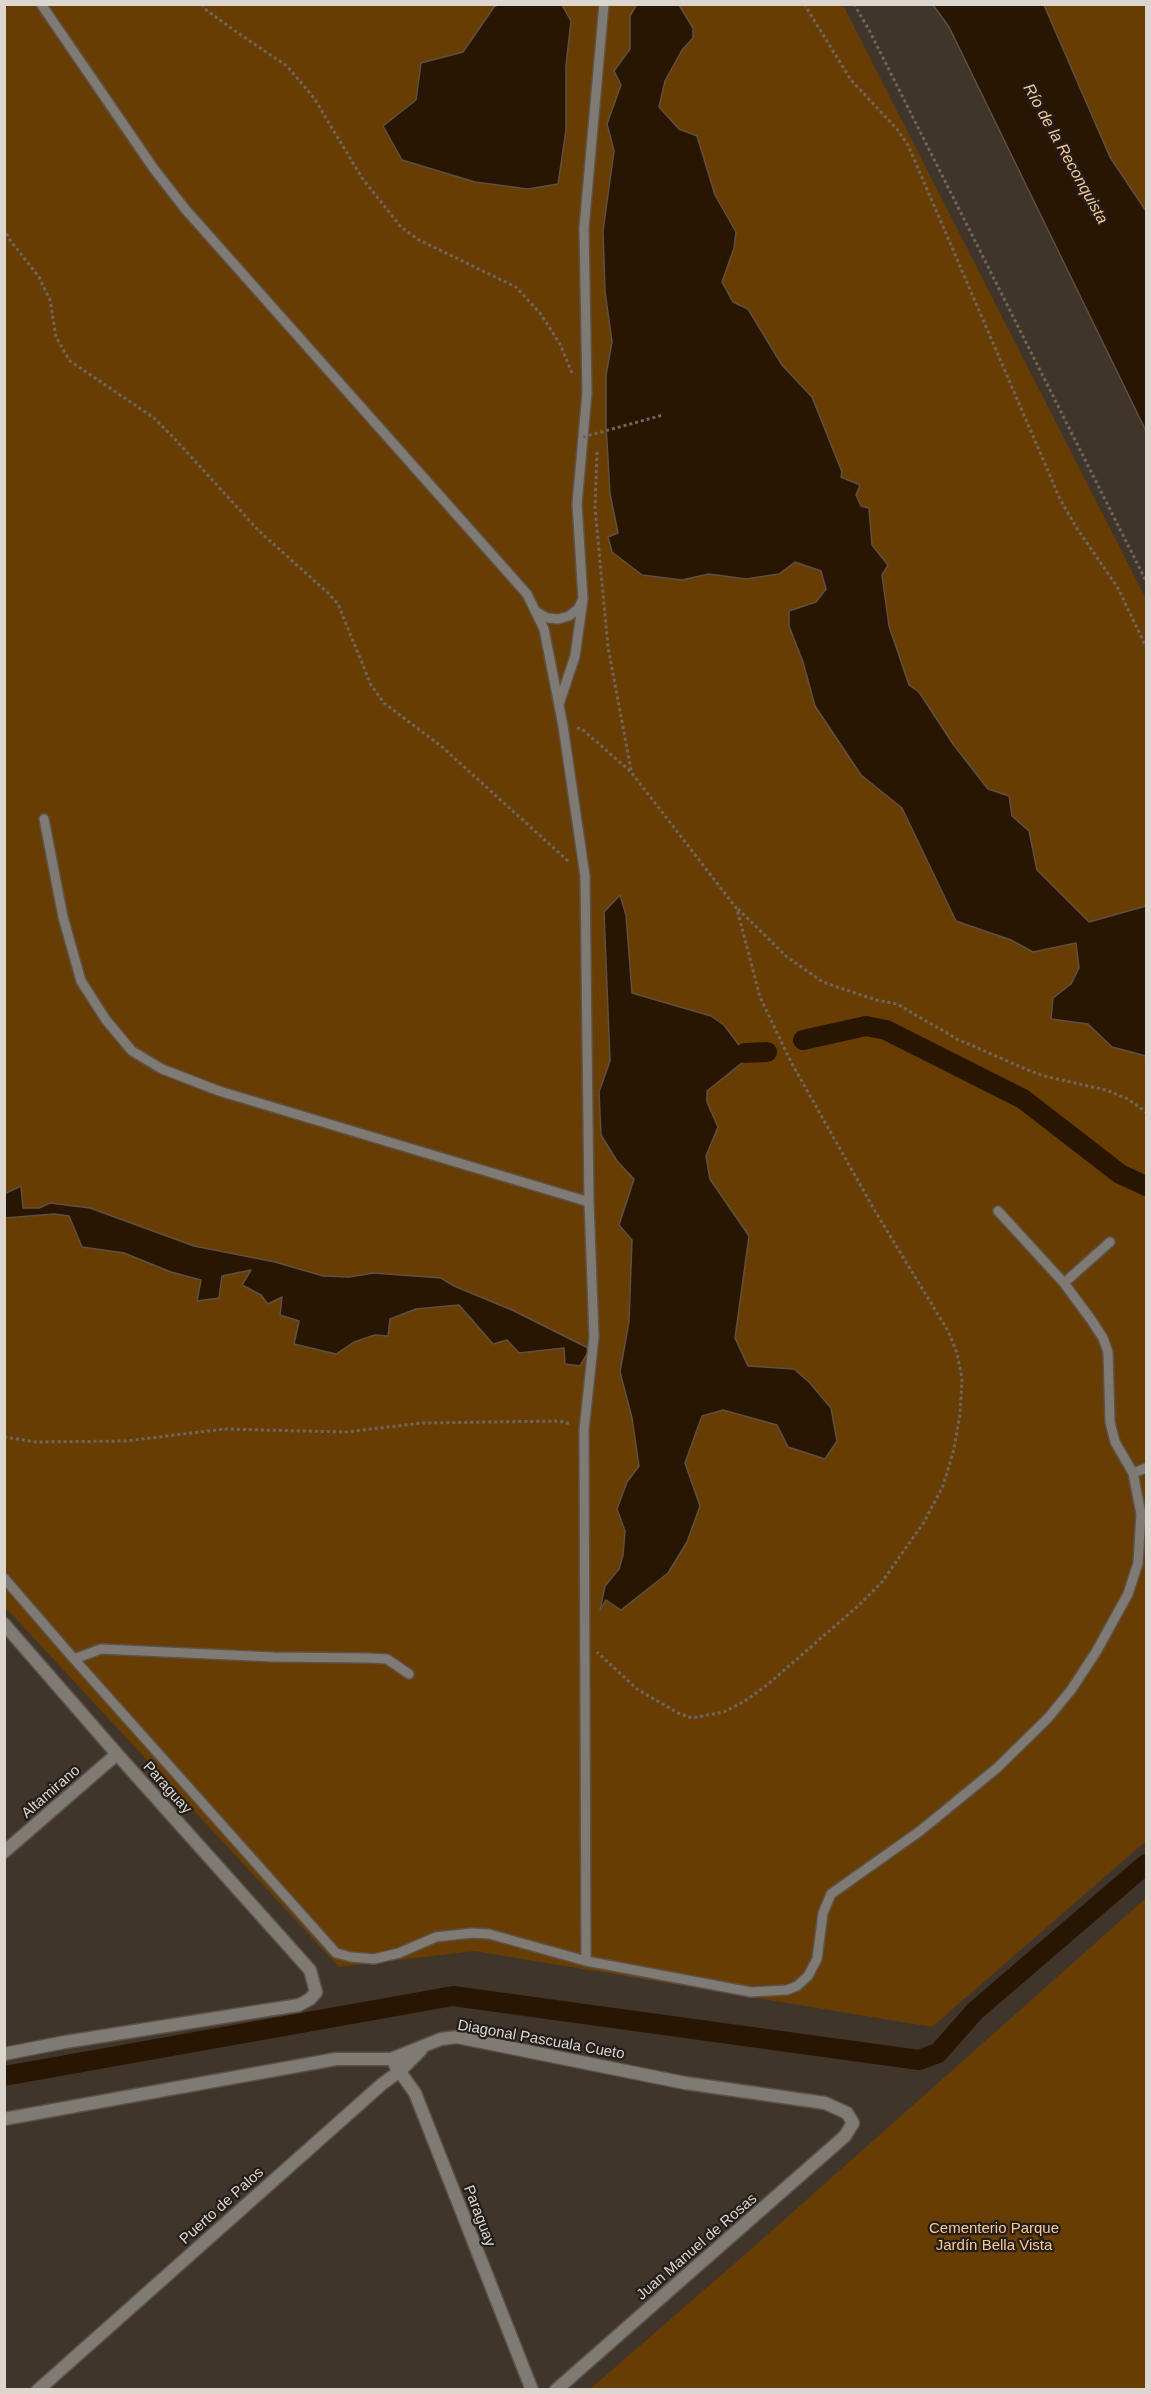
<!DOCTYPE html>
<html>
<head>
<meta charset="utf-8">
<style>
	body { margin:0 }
	#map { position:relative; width:1151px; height:2394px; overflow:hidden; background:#40352a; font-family:Helvetica,sans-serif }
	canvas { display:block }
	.frame { position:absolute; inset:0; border:6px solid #ddd6cf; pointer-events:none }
</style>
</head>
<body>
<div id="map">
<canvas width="1151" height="2394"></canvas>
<div class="frame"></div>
</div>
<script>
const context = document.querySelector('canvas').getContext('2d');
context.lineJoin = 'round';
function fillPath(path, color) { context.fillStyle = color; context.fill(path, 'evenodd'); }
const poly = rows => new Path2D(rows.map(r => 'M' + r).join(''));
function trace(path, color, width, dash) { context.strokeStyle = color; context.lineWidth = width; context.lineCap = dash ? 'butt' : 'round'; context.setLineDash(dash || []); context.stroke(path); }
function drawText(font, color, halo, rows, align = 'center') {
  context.font = font + ' Helvetica,sans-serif'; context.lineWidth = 4.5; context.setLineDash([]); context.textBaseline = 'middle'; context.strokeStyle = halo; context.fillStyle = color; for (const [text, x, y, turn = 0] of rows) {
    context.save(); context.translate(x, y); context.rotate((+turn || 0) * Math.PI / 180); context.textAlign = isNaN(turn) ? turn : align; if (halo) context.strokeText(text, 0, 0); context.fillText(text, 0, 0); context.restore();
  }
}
fillPath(poly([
	[5,5,843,5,1146,599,1146,1841,932,2027,475,1951,339,1967,5,1607],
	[1044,5,1146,5,1146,211,1110,157],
	[1146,1898,1146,2389,590,2389,749,2251]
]), '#683d03');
const water = poly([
	[499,4,562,5,571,21,566,65,566,130,558,184,528,189,475,182,402,160,383,126,416,100,421,63,463,52,494,7,499,4],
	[637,4,679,5,693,28,693,38,682,50,665,81,659,107,679,129,697,136,715,195,736,232,734,248,722,282,733,302,748,309,782,365,812,397,842,472,841,477,860,485,856,495,861,506,869,508,872,545,888,565,882,575,889,626,909,685,919,692,953,744,988,789,1009,796,1012,816,1029,831,1037,870,1089,922,1146,906,1146,1056,1112,1047,1088,1024,1051,1019,1053,998,1071,984,1079,968,1076,943,1033,952,1011,940,956,921,902,808,861,775,815,706,803,662,789,626,789,611,816,602,826,589,821,571,795,562,779,574,746,579,709,574,682,580,642,575,612,552,608,537,618,533,610,494,606,425,606,375,612,342,605,291,603,231,614,151,607,124,621,85,614,71,630,49,630,16,637,4],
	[933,5,1044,5,1110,157,1146,211,1146,431,949,27,933,5],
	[620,895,626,915,632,993,711,1016,724,1025,745,1053,743,1062,707,1091,707,1102,718,1127,706,1156,710,1179,749,1236,735,1338,748,1366,794,1369,809,1382,831,1408,837,1441,825,1459,788,1447,777,1425,723,1410,702,1416,685,1463,700,1506,687,1542,668,1573,621,1610,606,1600,600,1610,605,1586,619,1569,623,1555,625,1531,617,1509,627,1482,639,1466,632,1418,620,1372,629,1321,632,1240,619,1225,634,1179,617,1161,601,1135,599,1092,610,1061,604,912,620,895],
	[21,1186,23,1208,39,1208,50,1203,90,1208,194,1246,275,1262,323,1276,349,1277,374,1273,441,1278,454,1286,512,1310,590,1349,580,1366,565,1364,564,1348,519,1353,507,1340,493,1344,459,1305,416,1309,390,1319,388,1336,375,1335,354,1342,336,1354,294,1344,299,1321,280,1315,282,1297,268,1304,261,1295,242,1285,251,1270,222,1276,219,1298,197,1301,201,1280,171,1272,124,1253,82,1247,69,1216,54,1214,5,1218,4,1194,21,1186]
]);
fillPath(water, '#291602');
trace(water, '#5f5040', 1.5);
trace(poly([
	[803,1040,866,1026,886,1030,1023,1099,1120,1174,1146,1186],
	[745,1053,767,1052],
	[4,2076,453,1996,919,2060,938,2053,975,2011,1146,1864]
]), '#291602', 20);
const lane = poly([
	[41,4,154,169,186,210,527,594,544,629,563,726,585,876,589,1202,594,1337,584,1430,586,1961,489,1934,472,1933,436,1937,399,1953,374,1959,351,1957,336,1953,74,1659],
	[537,612,547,618,558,619,569,616,578,609,582,601],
	[559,704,575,656,583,599,577,504,587,393,584,228,604,4],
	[44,819,63,917,81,981,106,1020,132,1051,162,1069,219,1091,589,1202],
	[1064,1283,1110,1242],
	[1133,1473,1146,1468],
	[4,1578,74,1659,101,1649,273,1657,369,1658,387,1659,409,1674],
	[586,1961,751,1992,787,1990,797,1986,808,1976,817,1959,823,1913,831,1894,920,1831,997,1768,1048,1718,1071,1690,1096,1652,1128,1594,1138,1563,1141,1514,1133,1473,1115,1442,1110,1422,1108,1352,1103,1338,1092,1321,1064,1283,998,1211]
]);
const street = poly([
	[4,1624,117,1754,310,1970,316,1992,310,1999,299,2005,65,2042,4,2054],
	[4,1852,117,1754],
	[395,2065,415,2093,532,2390],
	[4,2119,336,2059,391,2059,441,2039,457,2037,685,2083,825,2103,847,2113,853,2123,845,2136,556,2390],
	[38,2390,382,2084,400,2071,421,2050]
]);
trace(lane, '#5c5248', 12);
trace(street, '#5c5248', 15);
trace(poly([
	[202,4,205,9,235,31,287,66,314,98,362,178,401,227,419,240,516,287,540,313,560,344,572,373],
	[804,4,851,80,897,129,908,145,1060,499,1076,527,1118,588,1146,647],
	[854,4,869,30,1146,581],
	[4,228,10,240,39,277,50,300,56,337,70,361,154,418,172,436,259,531,328,593,338,604,371,685,384,703,441,746,568,861],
	[597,452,595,508,608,647,631,770],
	[577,728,582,729,631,772,737,909,760,997,791,1062,875,1211,948,1331,957,1353,962,1379,960,1414,954,1449,943,1486,924,1522,882,1582,858,1606,767,1685,745,1701,724,1712,692,1718,678,1713,637,1689,597,1652],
	[738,909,787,957,823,982,876,1000,897,1004,957,1039,1028,1070,1044,1076,1106,1090,1128,1099,1146,1112],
	[4,1437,36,1442,126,1441,224,1429,346,1432,422,1423,559,1421,571,1424]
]), '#6f665c', 3, [3, 3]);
trace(lane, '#807a75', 9);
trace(street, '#807a75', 12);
trace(poly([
	[583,437,663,415]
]), '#6f665c', 3, [3, 3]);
drawText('15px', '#ddd6cf', '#231e19', [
	["Paraguay",167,1788,48],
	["Altamirano",51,1792,-41],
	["Diagonal Pascuala Cueto",541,2040,10],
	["Puerto de Palos",222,2206,-42],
	["Paraguay",479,2216,69],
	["Juan Manuel de Rosas",697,2247,-41]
]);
drawText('15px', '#fbc998', '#231e19', [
	["Cementerio Parque",994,2229],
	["Jardín Bella Vista",994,2246]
]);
drawText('italic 16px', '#f9c796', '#231e19', [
	["Río de la Reconquista",1065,154,61]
]);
</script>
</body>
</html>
